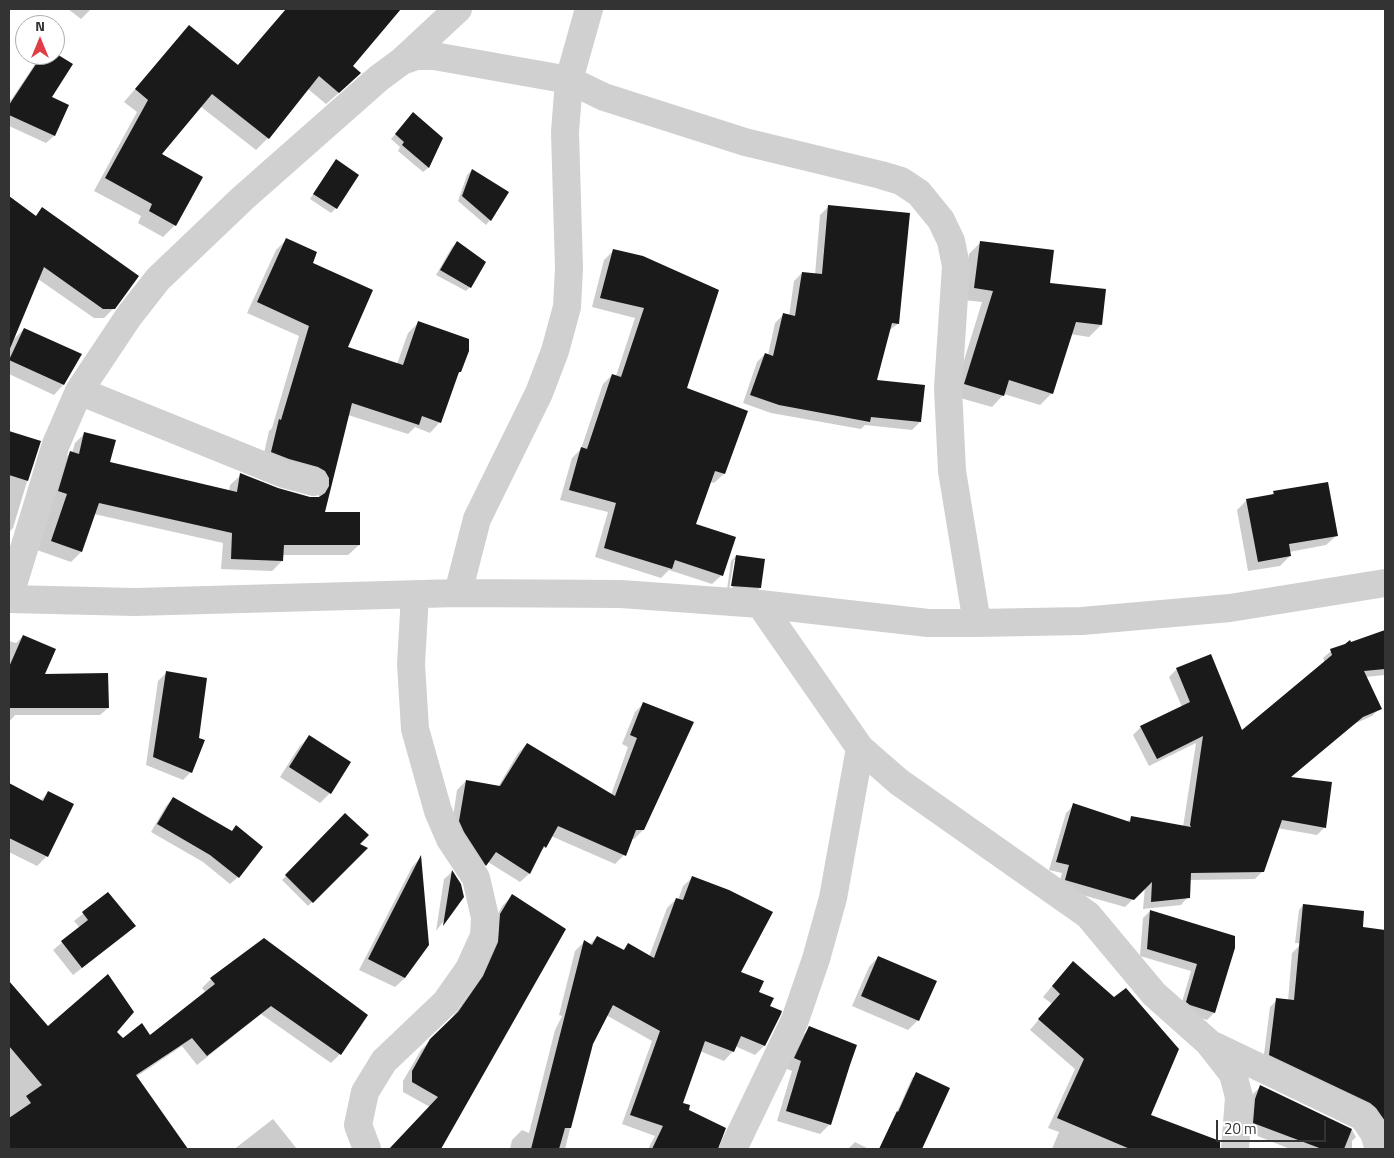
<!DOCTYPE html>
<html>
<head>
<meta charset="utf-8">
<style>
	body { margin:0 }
	#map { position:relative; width:1394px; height:1158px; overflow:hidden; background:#fff; font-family:"Titillium Web",sans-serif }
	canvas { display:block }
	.frame { position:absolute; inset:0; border:10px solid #333; pointer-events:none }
	.north { position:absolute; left:15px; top:15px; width:50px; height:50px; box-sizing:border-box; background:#fff; border:1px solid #adadad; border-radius:50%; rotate:0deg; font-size:14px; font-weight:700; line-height:20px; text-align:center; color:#333 }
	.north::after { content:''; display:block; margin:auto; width:18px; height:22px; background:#e13d47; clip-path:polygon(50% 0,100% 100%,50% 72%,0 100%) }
	.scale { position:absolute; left:1216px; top:1120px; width:110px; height:22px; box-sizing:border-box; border:2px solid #333; border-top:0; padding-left:6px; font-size:15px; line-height:18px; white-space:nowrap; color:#333; -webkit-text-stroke:4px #fff; paint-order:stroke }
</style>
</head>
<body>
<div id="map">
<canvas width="1394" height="1158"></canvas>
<div class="frame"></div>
<div class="north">N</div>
<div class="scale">20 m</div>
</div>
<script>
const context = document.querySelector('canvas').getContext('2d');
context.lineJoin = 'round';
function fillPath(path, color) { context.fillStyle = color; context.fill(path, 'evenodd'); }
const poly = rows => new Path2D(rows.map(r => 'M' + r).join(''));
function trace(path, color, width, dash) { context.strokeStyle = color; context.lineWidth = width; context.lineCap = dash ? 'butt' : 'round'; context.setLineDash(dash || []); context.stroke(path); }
fillPath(poly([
	[68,9,91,9,81,19],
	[286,9,400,9,351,66,348,85,326,104,308,89,268,138,256,150,200,106,160,154,175,225,163,237,138,223,141,216,94,191,137,112,124,102,189,26,237,66],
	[55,54,71,65,50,98,67,106,54,136,46,143,9,126,9,98,11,100,41,55],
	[409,119,441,138,428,168,423,172,398,151,400,147,391,139],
	[336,160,336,208,331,213,310,199],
	[472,170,490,220,486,225,458,201,467,175],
	[9,198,35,217,42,209,114,308,104,318,94,318,38,279,9,334],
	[829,206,898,324,888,331,876,381,920,422,912,430,865,425,861,429,771,413,743,403,757,362,765,354,768,355,775,323,783,315,789,316,794,281,802,273,815,275,820,215],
	[286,240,311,264,346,347,397,364,408,333,418,323,460,372,456,376,440,422,430,433,415,427,408,434,348,415,324,513,359,545,348,555,283,555,282,561,272,571,221,569,223,543,94,514,81,552,71,562,34,549,60,463,71,452,72,453,75,443,85,433,108,463,229,492,230,485,241,475,278,490,310,498,319,498,319,489,262,462,269,431,272,428,299,336,247,313,276,250],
	[457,243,470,287,466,291,436,275,452,247],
	[980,243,1048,284,1101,325,1089,337,1070,334,1052,393,1040,405,1004,394,992,407,953,396,982,302,963,300,969,254],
	[613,251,643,258,685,389,724,474,714,483,710,482,695,525,722,575,712,584,669,570,661,578,595,557,608,512,560,500,572,458,581,449,603,384,612,375,616,376,635,318,592,307,604,260],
	[24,329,63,385,54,395,9,374,9,350,14,339],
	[9,432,39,442,13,528,9,532],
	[1274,492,1336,536,1326,545,1289,552,1290,556,1280,566,1248,571,1237,510,1247,500,1270,496],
	[736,556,760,588,755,593,732,591,736,560,734,560,729,590,727,590,731,561],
	[1385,632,1385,675,1366,677,1380,708,1372,716,1354,724,1290,778,1325,827,1317,835,1277,828,1263,871,1255,879,1190,880,1188,897,1181,905,1143,909,1145,887,1125,907,1058,888,1062,873,1049,870,1066,813,1074,805,1127,822,1132,817,1183,827,1196,743,1149,766,1133,735,1141,727,1182,707,1169,677,1177,669,1242,732,1325,663,1323,658,1331,651],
	[23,636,43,675,108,708,100,715,15,715,9,722,9,641,16,643],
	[166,673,191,772,183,780,146,765,158,681],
	[644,703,643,830,634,839,631,839,624,855,615,864,551,836,545,847,539,853,529,874,520,882,488,862,477,873,451,831,457,790,466,781,498,787,518,753,527,744,611,795,628,747,622,744,635,712],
	[309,737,330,793,320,803,280,777,299,747],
	[9,785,40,801,48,793,47,856,37,866,9,852],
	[173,798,238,877,230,884,203,862,151,832,166,806],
	[345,815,358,844,366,849,308,906,282,880],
	[420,858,405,978,395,987,359,970,412,867],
	[452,872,460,885,463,896,436,931,444,879],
	[693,877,740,972,769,1007,764,1046,755,1055,735,1046,733,1051,724,1061,700,1051,681,1104,687,1111,721,1127,710,1149,648,1149,655,1136,622,1124,652,1041,606,1015,591,1043,565,1149,510,1149,512,1140,522,1130,529,1133,555,1030,562,1016,559,1015,575,951,584,942,589,945,597,937,622,951,628,945,649,957,667,908,676,899,678,900,683,886],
	[107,894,134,926,126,934,73,975,53,950,80,928,74,921],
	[512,896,565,929,440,1149,390,1149,430,1107,403,1092,403,1081,421,1050,449,1022,474,986,489,953,491,925,503,905],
	[1303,905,1355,947,1295,943,1299,910],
	[1150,911,1233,937,1214,1013,1207,1020,1183,1012,1180,1009,1191,971,1140,956,1143,918],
	[264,939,340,1054,331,1063,261,1014,197,1065,182,1046,136,1077,180,1140,171,1149,9,1149,9,1002,18,994,47,1028,116,1033,123,1040,150,1037,206,993,202,988,211,979],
	[1299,946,1385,972,1385,1149,1263,1062,1270,1007,1277,1000,1288,1001,1292,953],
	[878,957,918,1020,908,1030,852,1006,869,967],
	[1063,973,1149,1116,1216,1141,1213,1149,1052,1149,1059,1132,1048,1128,1075,1069,1030,1030,1052,1004,1043,997],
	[810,1028,830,1124,820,1134,777,1121,792,1071,785,1068,800,1038],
	[917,1074,929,1126,897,1112,912,1078],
	[1260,1087,1352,1130,1356,1137,1352,1141,1352,1149,1290,1149,1245,1131,1247,1108,1253,1094],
	[273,1119,297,1149,235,1149,237,1147],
	[855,1142,869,1149,848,1149]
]), '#0003');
fillPath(poly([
	[286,9,401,9,353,66,361,73,339,93,319,76,269,139,212,94,162,154,203,177,176,226,149,211,152,204,105,178,148,100,135,89,189,25,238,65],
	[55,53,73,64,52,97,69,105,55,136,9,115,9,105,42,55,55,55],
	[413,112,443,138,429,168,402,145,404,142,395,134],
	[336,159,359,175,337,209,313,194],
	[472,169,509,192,491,221,462,196],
	[9,196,36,216,42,207,139,276,115,309,103,309,44,267,9,351],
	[828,205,910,213,899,324,892,323,877,380,925,385,921,422,871,417,870,422,779,405,750,395,765,353,773,356,783,313,795,316,802,272,822,274],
	[286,238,317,252,313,263,373,290,348,347,403,365,418,321,469,339,469,351,461,372,459,372,441,423,422,416,419,425,352,403,325,512,360,512,360,545,284,545,283,561,231,559,232,533,99,503,82,552,51,541,67,494,58,491,70,451,79,454,84,432,116,440,110,462,237,492,240,473,278,488,310,497,319,497,325,493,329,486,329,478,325,471,318,467,289,459,271,452,279,419,281,420,309,326,257,302],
	[457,241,486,262,471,288,440,270],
	[980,241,1054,250,1050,283,1106,289,1102,325,1076,322,1053,394,1009,380,1004,396,964,384,993,291,974,288],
	[613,249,643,256,719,290,687,388,748,411,725,474,715,471,696,524,736,537,723,576,675,560,672,569,604,548,616,503,569,490,581,447,587,449,612,374,621,377,644,308,600,298],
	[24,328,82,354,64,385,9,360],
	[9,431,41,441,28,481,9,475],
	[1328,482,1338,536,1289,544,1291,556,1258,562,1246,499,1274,494,1273,491],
	[736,555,765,559,761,588,731,586],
	[1385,630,1385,669,1364,671,1382,709,1363,717,1291,777,1332,782,1326,828,1282,820,1264,872,1191,873,1190,898,1151,902,1152,882,1134,900,1065,880,1069,865,1056,862,1073,803,1130,822,1131,816,1191,827,1190,825,1203,736,1157,759,1140,726,1190,702,1176,668,1211,654,1242,730,1332,655,1330,649,1345,644,1350,640,1351,642],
	[23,635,56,649,45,674,108,673,109,708,9,708,9,667],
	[166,671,207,678,199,738,205,740,192,773,153,757],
	[643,702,694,722,644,830,636,830,626,856,558,826,546,848,544,846,530,874,496,852,486,866,464,832,459,821,466,780,500,786,527,743,615,796,637,738,630,735],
	[309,735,351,762,331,794,289,767],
	[9,783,43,801,48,791,74,804,48,857,9,838],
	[173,797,232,831,236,825,263,847,239,878,210,855,157,824],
	[345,813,369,835,360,844,368,848,313,903,285,875],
	[421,855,429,945,405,978,368,959],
	[452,870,461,884,464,897,443,926],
	[692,876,729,890,773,912,741,972,764,981,759,992,774,998,770,1006,782,1011,781,1014,765,1046,741,1036,734,1052,705,1041,683,1103,690,1105,689,1110,726,1128,718,1149,652,1149,663,1126,630,1115,660,1031,613,1005,593,1044,571,1128,565,1128,559,1149,531,1149,584,940,592,945,597,936,624,950,628,943,654,958,676,898,683,900],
	[108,892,136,926,82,968,61,941,88,920,82,912],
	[512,894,566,929,441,1149,389,1149,438,1097,412,1082,412,1071,430,1039,458,1012,483,976,498,942,500,914],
	[1303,904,1364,911,1363,927,1385,930,1385,1121,1376,1108,1370,1103,1269,1055,1276,998,1294,1000],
	[1150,910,1235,936,1235,948,1215,1013,1190,1005,1186,1002,1197,964,1147,949],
	[264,938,368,1015,341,1055,271,1006,207,1056,192,1038,136,1075,188,1149,9,1149,9,1118,31,1103,26,1096,42,1085,9,1046,9,981,48,1026,108,974,134,1012,117,1032,123,1038,142,1023,150,1035,215,984,210,978],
	[878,956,937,981,919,1021,861,996],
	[1073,961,1114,997,1126,988,1179,1049,1151,1115,1220,1141,1220,1149,1130,1149,1057,1118,1084,1059,1038,1019,1060,994,1052,986],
	[809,1026,857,1045,850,1065,831,1125,786,1111,801,1061,794,1058],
	[916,1072,950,1088,922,1149,879,1149,897,1111,898,1112],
	[1260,1085,1352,1129,1344,1149,1322,1149,1253,1123,1255,1099]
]), '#1a1a1a');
trace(poly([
	[402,61,458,9],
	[79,391,284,474,314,482],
	[458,593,477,519,539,393,555,351,567,307,569,268,565,132,569,80,589,9],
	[9,598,56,444,79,391,129,316,158,279,243,198,379,78,402,61,416,56,434,56,569,80,604,97,745,142,881,175,901,181,919,193,941,220,951,241,956,266,948,388,952,471,977,623],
	[9,599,135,602,458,593,621,594,760,604,928,623,977,623,1082,621,1230,608,1385,583],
	[760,604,860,748,899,782,1088,915,1154,994,1208,1042,1233,1074,1239,1097,1235,1149],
	[1215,1046,1363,1117,1374,1133,1379,1149],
	[367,1149,358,1125,365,1092,384,1061,445,1003,469,969,484,936,485,917,476,878,450,839,438,811,415,729,411,664,415,595],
	[733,1149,795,1020,816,959,833,898,860,748]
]), '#d0d0d0', 28);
</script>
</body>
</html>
